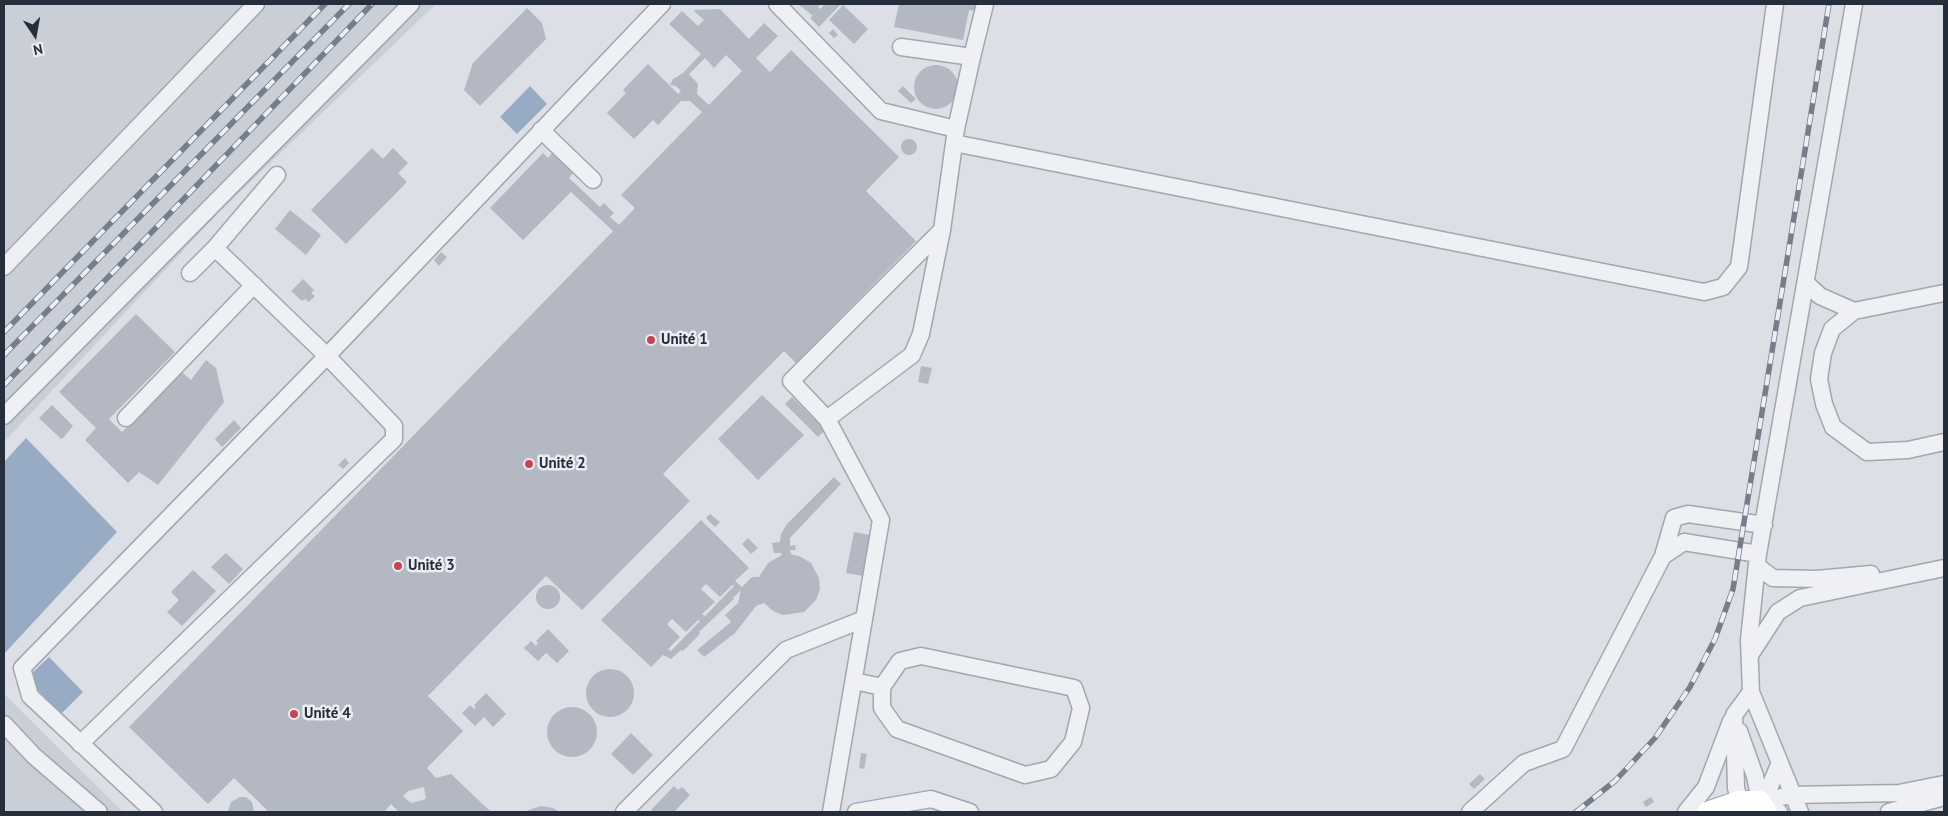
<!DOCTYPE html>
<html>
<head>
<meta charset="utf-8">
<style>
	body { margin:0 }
	#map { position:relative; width:1948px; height:816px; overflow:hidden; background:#dcdfe5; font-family:"PT Sans",sans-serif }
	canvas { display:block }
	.frame { position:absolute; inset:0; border:5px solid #262d3b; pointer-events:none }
	.north { position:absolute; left:10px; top:10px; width:50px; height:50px; -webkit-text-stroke:4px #ebeef3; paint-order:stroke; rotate:168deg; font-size:14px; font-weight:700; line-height:20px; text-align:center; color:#262d3b }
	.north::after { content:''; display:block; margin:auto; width:18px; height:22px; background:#262d3b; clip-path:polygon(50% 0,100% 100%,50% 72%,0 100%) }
</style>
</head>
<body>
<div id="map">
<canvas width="1948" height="816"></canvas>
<div class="frame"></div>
<div class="north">N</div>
</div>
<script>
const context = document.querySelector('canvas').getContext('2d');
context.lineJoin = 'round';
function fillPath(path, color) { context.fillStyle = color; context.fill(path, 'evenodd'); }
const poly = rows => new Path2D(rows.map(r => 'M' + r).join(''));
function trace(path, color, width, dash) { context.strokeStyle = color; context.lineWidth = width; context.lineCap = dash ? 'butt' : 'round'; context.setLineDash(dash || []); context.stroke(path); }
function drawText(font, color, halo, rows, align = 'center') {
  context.font = font + ' "PT Sans",sans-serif'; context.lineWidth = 5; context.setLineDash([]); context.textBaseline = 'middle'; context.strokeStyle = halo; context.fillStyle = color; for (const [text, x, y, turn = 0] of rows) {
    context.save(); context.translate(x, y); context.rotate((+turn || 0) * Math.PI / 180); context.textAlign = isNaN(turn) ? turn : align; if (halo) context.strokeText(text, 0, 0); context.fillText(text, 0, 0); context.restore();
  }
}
fillPath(poly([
	[4,4,436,4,221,210,4,442],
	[4,694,123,812,4,812]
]), '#caced7');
fillPath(poly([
	[530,86,547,104,517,134,500,117],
	[26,438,117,532,4,654,4,462],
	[49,657,83,692,61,714,35,687,33,672]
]), '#98abc4');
fillPath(poly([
	[798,4,821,4,818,7,820,9,825,4,841,4,819,27,810,18,813,16],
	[899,4,978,4,976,11,969,10,963,40,894,27],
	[843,5,868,29,854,44,829,20],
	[527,8,542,23,546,39,480,106,464,90,473,63],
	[720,9,749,39,764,23,778,36,756,58,770,72,791,50,899,157,866,191,916,241,796,363,784,351,663,474,690,501,582,610,546,576,428,696,463,731,427,768,436,778,451,774,491,812,399,812,391,804,384,812,265,812,267,810,234,778,208,804,129,727,613,231,571,192,523,240,490,208,543,153,548,158,552,153,573,173,569,178,600,207,604,203,614,213,610,217,619,225,635,208,621,195,702,112,690,101,681,101,658,125,653,120,634,139,607,113,626,93,623,90,648,64,678,94,681,91,676,86,670,85,673,79,683,73,701,54,669,24,682,11,698,26,704,20,693,10],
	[726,55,742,71,709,105,697,94,698,84,689,74,705,58,714,68],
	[424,787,426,799,411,803,403,796,408,791],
	[833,29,838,35,834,38,829,33],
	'914 87a22 22 0 1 1 44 0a22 22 0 1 1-44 0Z',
	[903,86,916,99,911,103,898,91],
	'901 147a8 8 0 1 1 16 0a8 8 0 1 1-16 0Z',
	[372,148,383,159,393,148,408,163,398,173,407,182,346,244,311,210],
	[290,210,321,235,306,255,275,229],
	[441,252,447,257,439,266,434,260],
	[303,279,314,290,311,293,315,296,309,302,305,299,302,301,291,291],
	[136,314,175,352,109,419,122,432,178,375,183,373,191,380,206,360,216,368,224,402,158,485,139,472,128,483,85,440,96,428,59,392],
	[921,366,932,368,928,384,918,382],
	[762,395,804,435,758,480,718,439],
	[792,397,825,430,818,437,785,404],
	[52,405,73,426,63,438,61,439,39,418],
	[234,420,241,428,222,447,215,439],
	[345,458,349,463,343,469,338,465],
	[834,477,841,484,790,538,790,546,795,545,796,550,790,550,791,554,801,557,811,563,819,578,820,589,816,600,804,612,783,615,773,611,764,603,756,606,735,633,704,657,697,650,731,622,725,615,738,603,741,590,733,598,734,599,700,631,699,635,683,651,681,650,671,659,663,655,651,667,601,620,701,520,749,568,735,581,742,587,752,577,759,577,768,563,782,555,781,553,774,553,772,543,780,542,781,534,787,524],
	[706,584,720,597,732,585,734,586,705,616,702,614,715,602,701,589],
	[672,619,686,632,698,620,700,621,671,651,668,649,680,637,667,624],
	[710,514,720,522,715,527,706,518],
	[854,532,870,535,863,576,846,573],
	[748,538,758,548,751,554,742,544],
	[226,553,243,569,229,584,211,567],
	[193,570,216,591,182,626,167,612,179,600,171,592],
	'536 597a12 12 0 1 1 24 0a12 12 0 1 1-24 0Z',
	[548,629,569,651,557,663,546,653,538,661,524,648,531,641,536,646,538,643,536,641],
	'586 693a24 24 0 1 1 48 0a24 24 0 1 1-48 0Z',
	[486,693,506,714,493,727,484,717,475,726,462,713,470,705,474,709,476,707,474,705],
	'547 732a25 25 0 1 1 50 0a25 25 0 1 1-50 0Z',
	[631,733,653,755,633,775,611,754],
	[861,753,867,754,864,769,859,768],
	[1480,774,1485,779,1474,789,1469,784],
	[674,786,678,790,682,787,690,795,674,812,653,812,651,810],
	[240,797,246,797,252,802,254,812,228,812,231,802],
	[1651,797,1654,802,1646,807,1643,802],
	[541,806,553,808,560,812,523,812]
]), '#b3b8c2');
const minor = poly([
	[777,4,881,111,956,129,942,230,791,381,827,419,881,520,831,812],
	[901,47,972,57,956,129],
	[972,57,985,4],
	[541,130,593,180],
	[954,143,1704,292,1723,287,1739,267,1775,4],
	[4,267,256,4],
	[190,273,215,248],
	[1806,283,1820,296,1854,311],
	[1944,293,1854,311,1832,329,1823,353,1819,379,1824,404,1833,427,1867,452,1908,450,1944,442],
	[4,416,411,4],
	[126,418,254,285],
	[827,419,912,355,921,334,942,230],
	[1663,556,1674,518,1688,514,1764,525],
	[1757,566,1773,578,1817,579,1871,574],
	[1750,655,1778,612,1800,598,1944,568],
	[854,681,882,687,882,708,897,729,1025,775,1051,769,1073,742,1081,708,1074,688,921,656,900,661,882,687],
	[4,724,34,756,99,812],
	[1739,731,1755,776,1760,801,1779,812],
	[80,744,394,439,394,426,327,356,215,248,277,175],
	[1760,801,1792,795,1899,793,1944,784],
	[1756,804,1770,786,1779,765],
	[154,812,30,696,22,668,327,356,662,4],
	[624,812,786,650,864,619],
	[856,812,931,799,970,812],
	[1470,812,1524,763,1563,749,1663,556,1684,542,1758,554],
	[1686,812,1706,787,1731,721],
	[1743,812,1736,788,1734,715,1751,692],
	[1800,812,1751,692,1749,640,1758,554,1854,4],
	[1889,812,1944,797]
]);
const major = poly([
	[1707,812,1739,801,1760,801,1767,812]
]);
trace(minor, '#a2a6af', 19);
trace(major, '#9ca3b0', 22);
trace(minor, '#eef0f4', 16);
trace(major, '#fff', 20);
const rail = poly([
	[4,332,325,4],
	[4,355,349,4],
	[4,385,372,4],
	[1576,812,1615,781,1655,738,1690,687,1715,639,1733,589,1829,4]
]);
trace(rail, '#767e8e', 5.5);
trace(rail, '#ebeef3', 4, [11]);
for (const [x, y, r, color] of [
	[651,340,5,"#c74452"],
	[529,464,5,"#c74452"],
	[398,566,5,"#c74452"],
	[294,714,5,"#c74452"]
]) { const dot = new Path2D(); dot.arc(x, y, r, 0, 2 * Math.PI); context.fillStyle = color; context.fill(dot); trace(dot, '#ebeef3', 2); }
drawText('bold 15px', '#262d3b', '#ebeef3', [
	["Unité 1",661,340],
	["Unité 2",539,464],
	["Unité 3",408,566],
	["Unité 4",304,714]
], 'left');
</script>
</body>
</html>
